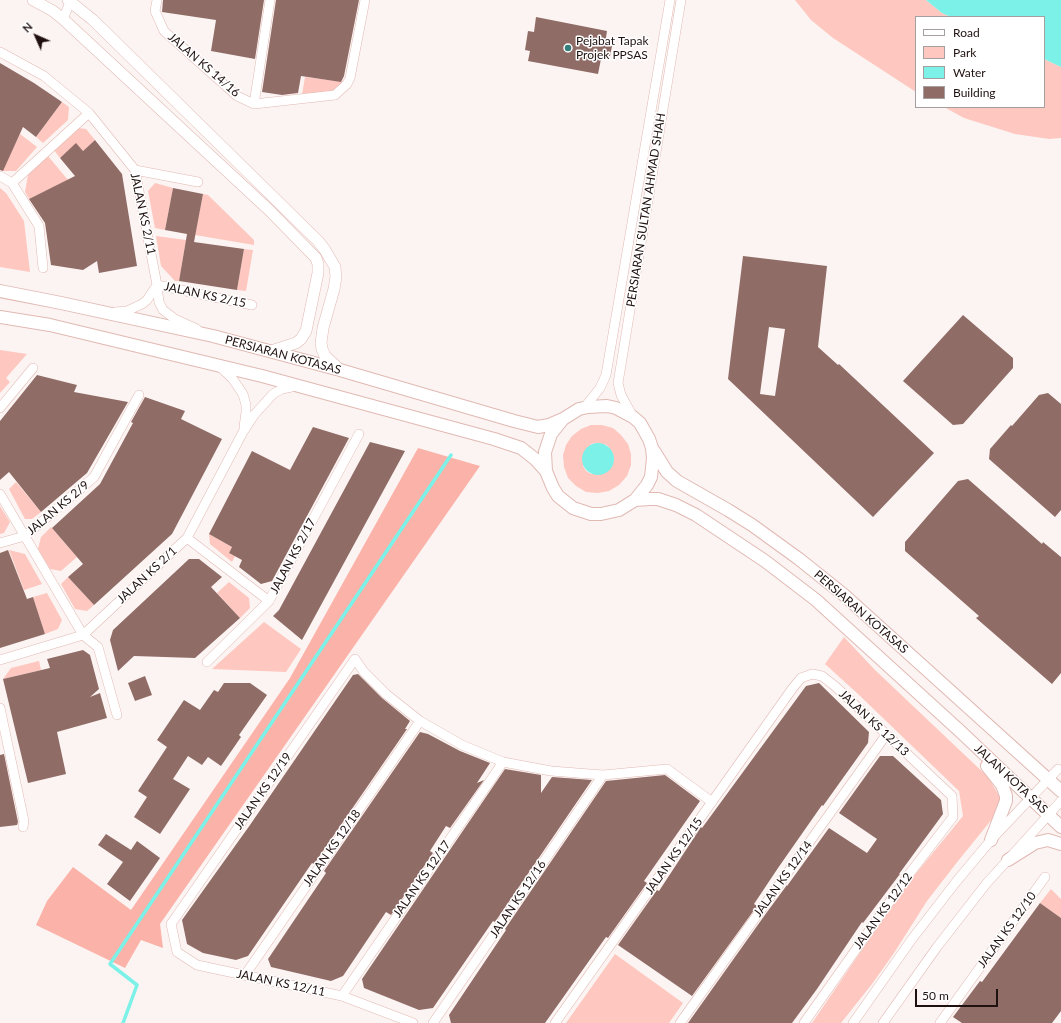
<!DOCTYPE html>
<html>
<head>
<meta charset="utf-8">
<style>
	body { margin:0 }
	#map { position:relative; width:1061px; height:1023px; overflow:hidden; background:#fcf4f2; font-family:Lato,sans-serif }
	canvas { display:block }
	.legend { position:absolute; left:915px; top:16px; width:130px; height:92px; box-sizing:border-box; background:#fff; border:1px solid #a5a09f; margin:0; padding:5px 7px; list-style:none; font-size:12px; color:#1f110f }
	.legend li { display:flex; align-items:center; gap:8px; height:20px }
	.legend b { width:20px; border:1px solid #a5a09f }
	.north { position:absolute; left:16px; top:16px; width:40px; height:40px; -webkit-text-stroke:3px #fff; paint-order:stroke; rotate:315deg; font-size:11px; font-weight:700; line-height:16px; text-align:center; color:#1f110f }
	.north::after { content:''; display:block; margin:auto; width:14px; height:18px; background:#1f110f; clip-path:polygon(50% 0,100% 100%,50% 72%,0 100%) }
	.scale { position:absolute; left:915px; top:989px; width:83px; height:18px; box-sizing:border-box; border:2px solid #1f110f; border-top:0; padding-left:5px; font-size:12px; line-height:14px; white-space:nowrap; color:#1f110f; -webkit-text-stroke:3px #fff; paint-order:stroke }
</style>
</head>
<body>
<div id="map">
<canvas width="1061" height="1023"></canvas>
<ul class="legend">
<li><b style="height:5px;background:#fff"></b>Road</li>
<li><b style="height:11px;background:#fec7bf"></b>Park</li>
<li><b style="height:11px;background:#7bf1e8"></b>Water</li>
<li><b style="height:11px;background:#906c67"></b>Building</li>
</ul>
<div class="north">N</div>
<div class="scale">50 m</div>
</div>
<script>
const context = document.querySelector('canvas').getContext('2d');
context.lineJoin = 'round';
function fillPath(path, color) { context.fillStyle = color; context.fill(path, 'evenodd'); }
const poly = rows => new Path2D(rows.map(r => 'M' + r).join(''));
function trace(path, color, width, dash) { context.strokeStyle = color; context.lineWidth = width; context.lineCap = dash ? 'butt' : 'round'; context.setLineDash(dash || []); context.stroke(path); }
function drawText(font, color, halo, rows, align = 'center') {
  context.font = font + ' Lato,sans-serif'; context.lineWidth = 3; context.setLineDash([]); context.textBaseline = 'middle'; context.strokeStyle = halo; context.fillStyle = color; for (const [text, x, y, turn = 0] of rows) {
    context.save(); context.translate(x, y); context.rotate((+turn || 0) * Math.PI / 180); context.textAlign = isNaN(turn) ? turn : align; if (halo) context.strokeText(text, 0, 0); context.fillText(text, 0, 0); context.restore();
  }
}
fillPath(poly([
	[795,0,926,0,942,13,951,17,916,17,916,92,833,38,811,20],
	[1044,59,1061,67,1061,138,1049,139,1015,134,964,118,944,107,1044,107],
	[305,77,345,82,334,92,302,95],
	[62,102,69,107,68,120,43,143,36,137],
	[78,128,86,129,95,140,83,151,76,144,60,158,54,150],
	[20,134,37,147,16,171,2,171],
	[48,156,68,180,29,199,25,192,28,175],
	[155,183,173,188,165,230,155,228,148,191],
	[0,188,6,193,24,221,30,272,0,267],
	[203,194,208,195,254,240,254,245,195,235],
	[156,236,186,240,179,281,175,281,161,266],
	[244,249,253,250,246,291,237,290],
	[0,350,27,354,6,378,10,382,0,393],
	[591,425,602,425,613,428,621,435,628,444,631,454,631,465,627,476,619,485,609,491,598,493,586,492,576,486,568,478,564,467,563,455,566,445,572,436,581,429],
	[597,443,607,445,613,454,614,459,591,474,586,471,583,466,591,444],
	[16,482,41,512,32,519,25,519,9,489],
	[0,506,10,522,4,533,0,534],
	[51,527,77,557,61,571,50,569,38,549,41,537],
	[209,534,232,547,229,553,235,556,232,562,210,544],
	[9,550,25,554,42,584,24,590],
	[68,577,94,605,87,611,75,609,61,584],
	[229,582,249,598,250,608,240,618,217,593],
	[47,593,62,620,58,629,45,634,33,597],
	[264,622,301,649,286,672,212,669],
	[844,637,874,669,989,778,1000,798,997,813,958,861,927,901,894,953,872,984,841,1023,812,1023,905,887,963,816,959,791,858,694,825,664],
	[39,661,41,670,3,679,11,668],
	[1051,889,1061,899,1061,918,1040,903],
	[615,954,683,1003,669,1023,566,1023]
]), '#fec7bf');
fillPath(poly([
	[418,448,480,466,160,924,163,948,141,940,125,968,36,925,47,901,73,867,131,910,290,678]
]), '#fbb2a9');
fillPath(poly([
	[926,0,1061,0,1061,67,1044,59,1044,17,951,17,942,13],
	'582 459a16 16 0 1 1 32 0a16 16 0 1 1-32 0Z'
]), '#7bf1e8');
trace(poly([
	[123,1023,137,985,110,964,451,455]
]), '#7bf1e8', 3.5);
fillPath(poly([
	[163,0,264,0,255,59,211,51,216,20,162,12],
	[276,0,359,0,344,76,341,82,301,76,298,93,282,95,262,92],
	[536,17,607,31,605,44,612,46,610,56,602,54,598,74,528,61,530,51,525,50,528,31,534,32],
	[0,63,34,83,62,102,36,137,23,127,3,171,0,170],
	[95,140,122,174,137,266,99,273,97,261,83,270,51,265,45,223,29,199,75,176,60,158,76,143,83,151],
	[173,188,203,194,194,242,244,249,237,290,179,281,187,234,165,230],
	[743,256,827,266,818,347,838,365,839,364,934,453,873,517,728,379],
	[769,327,785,329,775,396,760,394],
	[963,315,1013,358,1013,368,963,424,953,425,903,381],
	[37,375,77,385,74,392,128,402,87,473,41,512,9,472,0,480,0,421],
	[1048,393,1061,404,1061,510,1055,517,989,459,990,449,1011,425,1012,426,1039,395],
	[145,397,185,411,181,419,222,439,172,534,94,605,68,577,83,564,52,528,100,484,133,423,131,422],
	[313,427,349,438,272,581,261,584,239,567,242,560,229,553,232,547,209,534,252,451,290,470],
	[370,442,405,451,302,640,273,616,279,610],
	[968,479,1042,544,1043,542,1061,557,1061,673,1052,684,976,618,979,616,905,551,905,542,958,481],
	[8,550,27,599,33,597,45,634,0,648,0,553],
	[189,559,199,559,222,577,211,587,240,618,195,658,134,656,118,671,110,640,113,630],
	[83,650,90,655,99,689,90,697,100,693,107,718,57,732,66,774,28,783,3,679,50,668,47,659],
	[358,674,382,698,410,721,405,729,407,729,314,864,312,863,248,956,236,960,203,953,187,944,182,920,250,825,353,675],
	[145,676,152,695,135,701,128,683],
	[224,683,250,683,267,695,239,735,241,737,221,766,208,757,202,765,188,756,173,779,190,789,160,834,134,817,147,797,138,791,167,747,157,740,184,700,200,710,214,690,218,692],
	[819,683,869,732,868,743,823,806,822,805,778,868,754,904,757,906,692,996,618,945,657,890,659,891,701,827,702,828,806,686],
	[420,732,428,734,460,751,490,763,477,783,484,780,450,828,446,826,430,851,433,853,391,915,386,912,343,976,331,981,271,967,268,959,326,873,324,871],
	[4,754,18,822,17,825,0,827,0,755],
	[880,756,893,756,941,800,943,814,899,874,900,874,863,923,862,922,817,989,792,1023,688,1023,767,912,787,885,787,886,829,828,867,853,877,839,839,813],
	[505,769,541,775,541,793,552,777,592,780,495,922,493,921,433,1008,419,1010,364,988,362,979],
	[665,775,700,801,644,881,647,883,608,938,606,937,545,1023,451,1023,449,1015,506,930,505,929,606,781],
	[106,834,131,850,137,841,160,858,130,901,107,884,123,862,98,845],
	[1040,903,1061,918,1061,1011,1052,1023,962,1023,953,1017,980,981,982,982]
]), '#906c67');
const minor = poly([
	[157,0,155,11,164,31,237,96,254,104,335,95,347,84,350,78,365,0],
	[63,19,71,0],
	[0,52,44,76,89,113,135,170,157,285,159,302,163,310,175,319,197,329],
	[254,104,270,0],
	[135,170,198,182],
	[0,176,12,183,39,226,43,268],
	[12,183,89,113],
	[115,312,127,311,142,304,147,300,157,285,252,305],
	[219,366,232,378,243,394,246,405,246,412,244,427],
	[0,408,33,368],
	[584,408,600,388,606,375,670,0],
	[633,417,621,395,618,383,619,377,681,0],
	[0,494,83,635,98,647,117,715],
	[187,538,269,601],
	[0,543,25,536,94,477,139,395],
	[0,660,83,635,187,538,243,432,254,415,273,394,282,389,296,386],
	[207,662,269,601,359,434],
	[0,708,24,821,23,827],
	[245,975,420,721],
	[342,996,503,762],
	[413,1023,342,996,197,965,177,952,171,924,355,659,364,672,386,694,420,721,462,745,503,762,551,771,603,775,667,769,712,802],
	[433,1023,603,775],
	[555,1023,792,689,801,678,812,674,822,676,836,687,952,796,953,817,910,873,804,1023],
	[680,1023,886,735],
	[853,1023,912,939,956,882,991,840,1058,769],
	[883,1023,937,947,986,884,1061,801],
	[940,1023,1045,877]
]);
const tertiary = poly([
	[33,0,53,11,63,19,269,210,316,258,318,264,318,273,306,331,301,339,296,343,271,351],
	[68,0,93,20,318,241,325,250,335,267,336,277,334,289,323,328,321,343,322,349,325,356,340,370]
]);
const secondary = poly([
	[0,291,61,303,213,336,340,370,514,421,538,427,549,425,563,419,579,409,588,407,607,406,616,408,633,417,640,423,649,439,652,448,653,458,651,477,647,485,635,500,619,510,601,514,591,514,573,508,558,496,553,488,546,471,545,452,551,434,563,419],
	[0,317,50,325,158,351,262,376,494,439,521,448,535,459,546,471],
	[654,451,667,472,677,481,728,510,752,525,799,559,844,595,1061,791],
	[635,500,650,499,658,499,676,505,696,515,765,561,816,600,961,732,1061,827],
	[987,766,1002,785,1006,796,1006,801,991,840],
	[1008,860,1035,843,1048,840,1061,844]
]);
trace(minor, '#e1b9b3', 10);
trace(tertiary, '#e1b9b3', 12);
trace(secondary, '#e1b9b3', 14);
trace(minor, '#fff', 9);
trace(tertiary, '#fff', 11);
trace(secondary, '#fff', 12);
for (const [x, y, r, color] of [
	[568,48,4,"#357d78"]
]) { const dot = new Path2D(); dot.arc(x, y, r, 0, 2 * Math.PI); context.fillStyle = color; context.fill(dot); trace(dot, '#fff', 1.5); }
drawText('12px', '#1f110f', '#fff', [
	["Pejabat Tapak",576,41],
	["Projek PPSAS",576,55]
], 'left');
drawText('12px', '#1f110f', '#fff', [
	["JALAN KS 14/16",204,65,41],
	["PERSIARAN SULTAN AHMAD SHAH",646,210,-81],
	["JALAN KS 2/11",143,214,78],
	["JALAN KS 2/15",205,295,12],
	["PERSIARAN KOTASAS",283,355,15],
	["JALAN KS 2/9",58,508,-40],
	["JALAN KS 2/17",293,556,-62],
	["JALAN KS 2/1",147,575,-43],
	["PERSIARAN KOTASAS",861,612,41],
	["JALAN KS 12/13",874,723,43],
	["JALAN KOTA SAS",1011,779,43],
	["JALAN KS 12/19",263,791,-55],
	["JALAN KS 12/18",332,848,-55],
	["JALAN KS 12/15",674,856,-55],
	["JALAN KS 12/17",422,879,-55],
	["JALAN KS 12/14",783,879,-54],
	["JALAN KS 12/16",518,899,-56],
	["JALAN KS 12/12",883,911,-54],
	["JALAN KS 12/10",1007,930,-54],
	["JALAN KS 12/11",281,983,12]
]);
</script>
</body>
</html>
